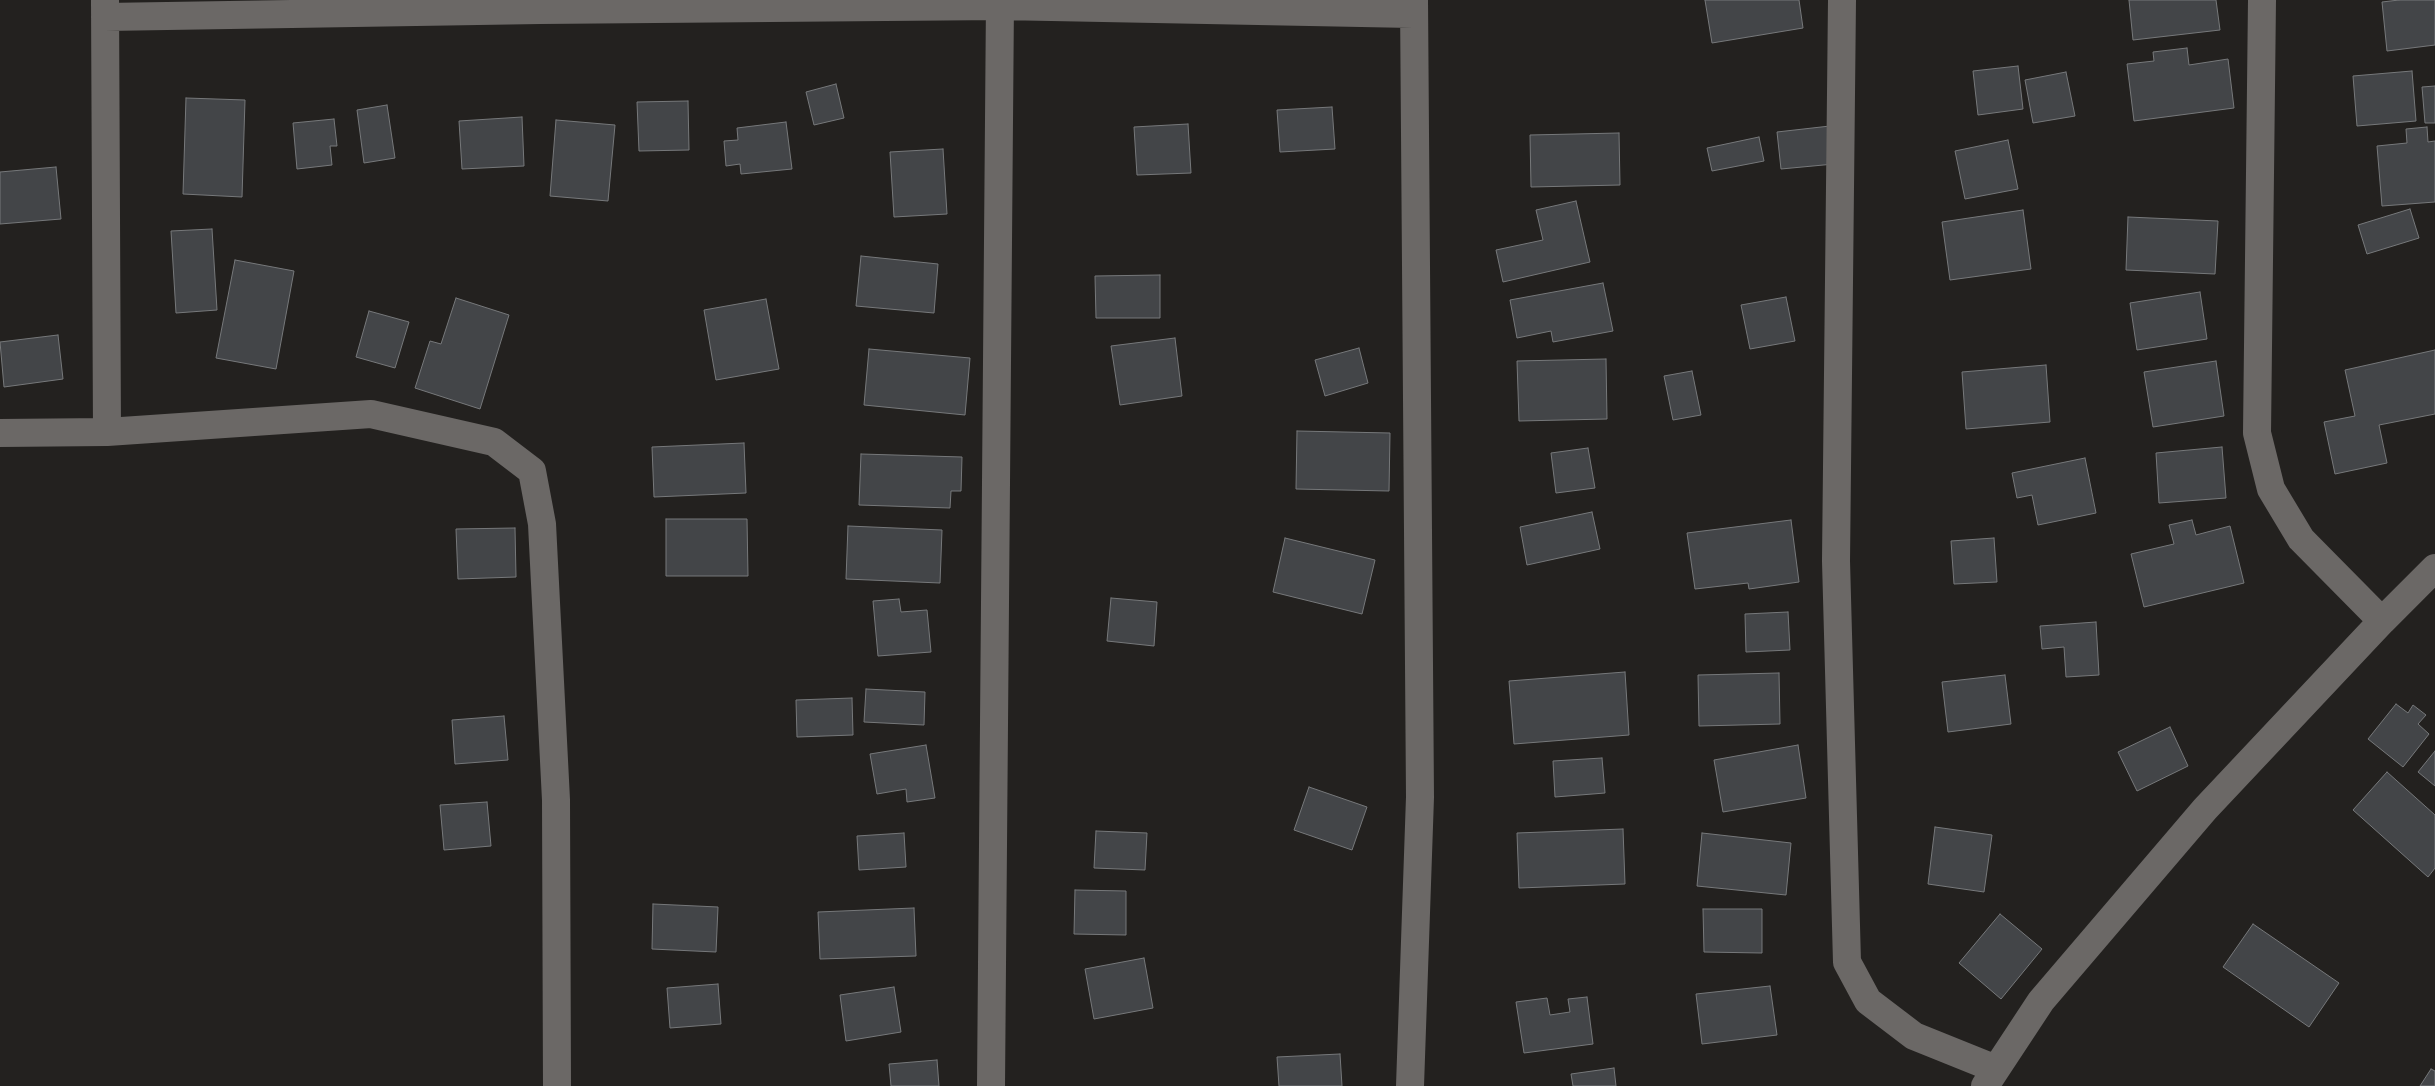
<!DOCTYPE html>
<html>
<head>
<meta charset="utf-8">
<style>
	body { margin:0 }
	canvas { display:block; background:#23211f }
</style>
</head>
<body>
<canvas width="2435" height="1086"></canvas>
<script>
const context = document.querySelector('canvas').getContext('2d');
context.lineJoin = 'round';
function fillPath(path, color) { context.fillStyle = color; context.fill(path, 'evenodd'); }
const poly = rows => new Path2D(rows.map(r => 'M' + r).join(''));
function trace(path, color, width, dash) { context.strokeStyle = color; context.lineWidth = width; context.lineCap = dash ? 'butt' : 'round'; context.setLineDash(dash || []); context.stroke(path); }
const building = poly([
	[1705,0,1799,0,1803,28,1712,43,1705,0],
	[2129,0,2216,0,2220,30,2133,40,2129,0],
	[2399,0,2435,0,2435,45,2387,51,2382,2,2399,0],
	[2187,48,2189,65,2228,59,2234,108,2134,121,2127,64,2154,61,2153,52,2187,48],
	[2018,66,2023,109,1978,115,1973,71,2018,66],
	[2412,71,2416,121,2357,126,2353,76,2412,71],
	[2066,72,2075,116,2033,123,2025,80,2066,72],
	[836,84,844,118,814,125,806,92,836,84],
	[2435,86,2435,123,2425,123,2422,87,2435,86],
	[186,98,245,100,242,197,183,194,186,98],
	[688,101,689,150,639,151,637,102,688,101],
	[387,105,395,158,364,163,357,110,387,105],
	[1332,107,1335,149,1280,152,1277,110,1332,107],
	[522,117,524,166,462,169,459,121,522,117],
	[334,119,337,146,330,146,332,165,297,169,293,123,334,119],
	[556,120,615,125,608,201,550,196,556,120],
	[786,122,792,169,741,174,740,164,726,166,724,141,738,140,737,128,786,122],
	[1188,124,1191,173,1137,175,1134,127,1188,124],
	[1830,126,1834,164,1781,169,1777,132,1830,126],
	[2427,127,2428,142,2435,141,2435,202,2382,206,2377,146,2407,143,2406,129,2427,127],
	[1619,133,1620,185,1531,187,1530,135,1619,133],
	[1759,137,1764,161,1712,171,1707,148,1759,137],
	[2008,140,2018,189,1965,199,1955,151,2008,140],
	[943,149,947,214,894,217,890,152,943,149],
	[56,167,61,219,0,224,0,172,56,167],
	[1576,201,1590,262,1503,282,1496,250,1543,240,1536,210,1576,201],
	[2410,209,2419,238,2367,254,2358,225,2410,209],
	[2023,210,2031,269,1950,280,1942,222,2023,210],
	[2128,217,2218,221,2215,274,2126,270,2128,217],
	[212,229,217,310,176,313,171,231,212,229],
	[861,256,938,264,934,313,856,306,861,256],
	[235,260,294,271,276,369,216,358,235,260],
	[1160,275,1160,318,1096,318,1095,276,1160,275],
	[1603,283,1613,331,1553,342,1551,331,1517,338,1510,300,1603,283],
	[2200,292,2207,339,2137,350,2130,303,2200,292],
	[1786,297,1795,341,1750,349,1741,305,1786,297],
	[456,298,509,315,480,409,415,388,430,341,441,344,456,298],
	[766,299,779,369,716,380,704,310,766,299],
	[369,311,409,322,395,368,356,357,369,311],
	[58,335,63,379,4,387,0,342,58,335],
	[1175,338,1182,396,1120,405,1111,346,1175,338],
	[1359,348,1368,383,1325,396,1315,360,1359,348],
	[869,349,970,358,965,415,864,405,869,349],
	[2435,350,2435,414,2379,425,2387,463,2335,474,2324,422,2355,416,2345,370,2435,350],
	[1606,359,1607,419,1519,421,1517,361,1606,359],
	[2216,361,2224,416,2153,427,2144,372,2216,361],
	[2046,365,2050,422,1966,429,1962,372,2046,365],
	[1692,371,1701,415,1673,420,1664,376,1692,371],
	[1297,431,1390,433,1389,491,1296,489,1297,431],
	[744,443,746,493,654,497,652,447,744,443],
	[2222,447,2226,498,2159,503,2156,453,2222,447],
	[1588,448,1595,488,1556,493,1551,453,1588,448],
	[861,454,962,457,961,491,951,491,950,508,859,505,861,454],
	[2085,458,2096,513,2038,525,2032,495,2017,498,2012,473,2085,458],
	[1592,512,1600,549,1527,565,1520,527,1592,512],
	[666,519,747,519,748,576,666,576,666,519],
	[1791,520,1799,582,1749,589,1748,583,1695,589,1687,533,1791,520],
	[2192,520,2196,535,2230,526,2244,583,2144,607,2131,554,2174,544,2169,525,2192,520],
	[848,526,942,530,940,583,846,579,848,526],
	[515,528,516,577,458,579,456,529,515,528],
	[1285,538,1375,560,1362,614,1273,592,1285,538],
	[1994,538,1997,582,1954,584,1951,541,1994,538],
	[1111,598,1157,602,1154,646,1107,641,1111,598],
	[899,599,901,612,927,610,931,652,878,656,873,601,899,599],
	[1788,612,1790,650,1746,652,1745,614,1788,612],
	[2096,622,2099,675,2066,677,2064,647,2042,649,2040,626,2096,622],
	[1625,672,1629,735,1514,744,1509,681,1625,672],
	[1779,673,1780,724,1699,726,1698,675,1779,673],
	[2005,675,2011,724,1948,732,1942,682,2005,675],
	[866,689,925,692,924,725,864,722,866,689],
	[852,698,853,735,797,737,796,700,852,698],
	[2396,704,2408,713,2413,705,2426,715,2418,724,2429,734,2403,767,2368,739,2396,704],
	[504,716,508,760,455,764,452,720,504,716],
	[2170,727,2188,766,2137,791,2118,752,2170,727],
	[926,745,935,798,907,802,906,789,877,794,870,754,926,745],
	[1798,745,1806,798,1723,812,1714,760,1798,745],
	[2435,751,2435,786,2418,772,2435,751],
	[1602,758,1605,793,1555,797,1553,761,1602,758],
	[2387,772,2435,815,2435,868,2428,877,2353,810,2387,772],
	[1309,787,1367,807,1352,850,1294,830,1309,787],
	[487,802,491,846,444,850,440,805,487,802],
	[1935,827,1992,835,1984,892,1928,884,1935,827],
	[1623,829,1625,884,1519,888,1517,833,1623,829],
	[1096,831,1147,833,1145,870,1094,868,1096,831],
	[904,833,906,867,859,870,857,836,904,833],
	[1702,833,1791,843,1786,895,1697,886,1702,833],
	[1075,890,1126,891,1126,935,1074,934,1075,890],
	[653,904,718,907,716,952,652,949,653,904],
	[914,908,916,956,820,959,818,912,914,908],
	[1703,909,1762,909,1762,953,1704,952,1703,909],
	[2000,914,2042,949,2001,999,1959,963,2000,914],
	[2253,924,2339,983,2309,1027,2223,967,2253,924],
	[1144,958,1153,1008,1094,1019,1085,969,1144,958],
	[718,984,721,1024,670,1028,667,988,718,984],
	[1770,986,1777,1035,1702,1044,1696,994,1770,986],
	[894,987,901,1032,846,1041,840,995,894,987],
	[1587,997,1593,1044,1524,1053,1516,1002,1547,998,1550,1015,1570,1012,1568,999,1587,997],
	[1340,1054,1342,1086,1279,1086,1277,1057,1340,1054],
	[937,1060,939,1086,891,1086,889,1064,937,1060],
	[1614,1068,1616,1086,1573,1086,1571,1074,1614,1068],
	[2431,1069,2435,1071,2435,1086,2420,1086,2431,1069]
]);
fillPath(building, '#434548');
trace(building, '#76787a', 1);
trace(poly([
	[105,0,107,432],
	[1842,0,1836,561,1847,962,1868,1001,1914,1036,1996,1069],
	[2262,0,2257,433,2271,489,2301,539,2382,621],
	[105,17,540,10,1000,6,1413,14],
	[0,433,107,432,371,414,494,442,532,471,542,524,556,800,557,1086],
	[991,1086,1000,0],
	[1410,1086,1420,797,1414,0],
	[1985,1086,2041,1001,2205,809,2382,621,2435,568]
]), '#6b6866', 28);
</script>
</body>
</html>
